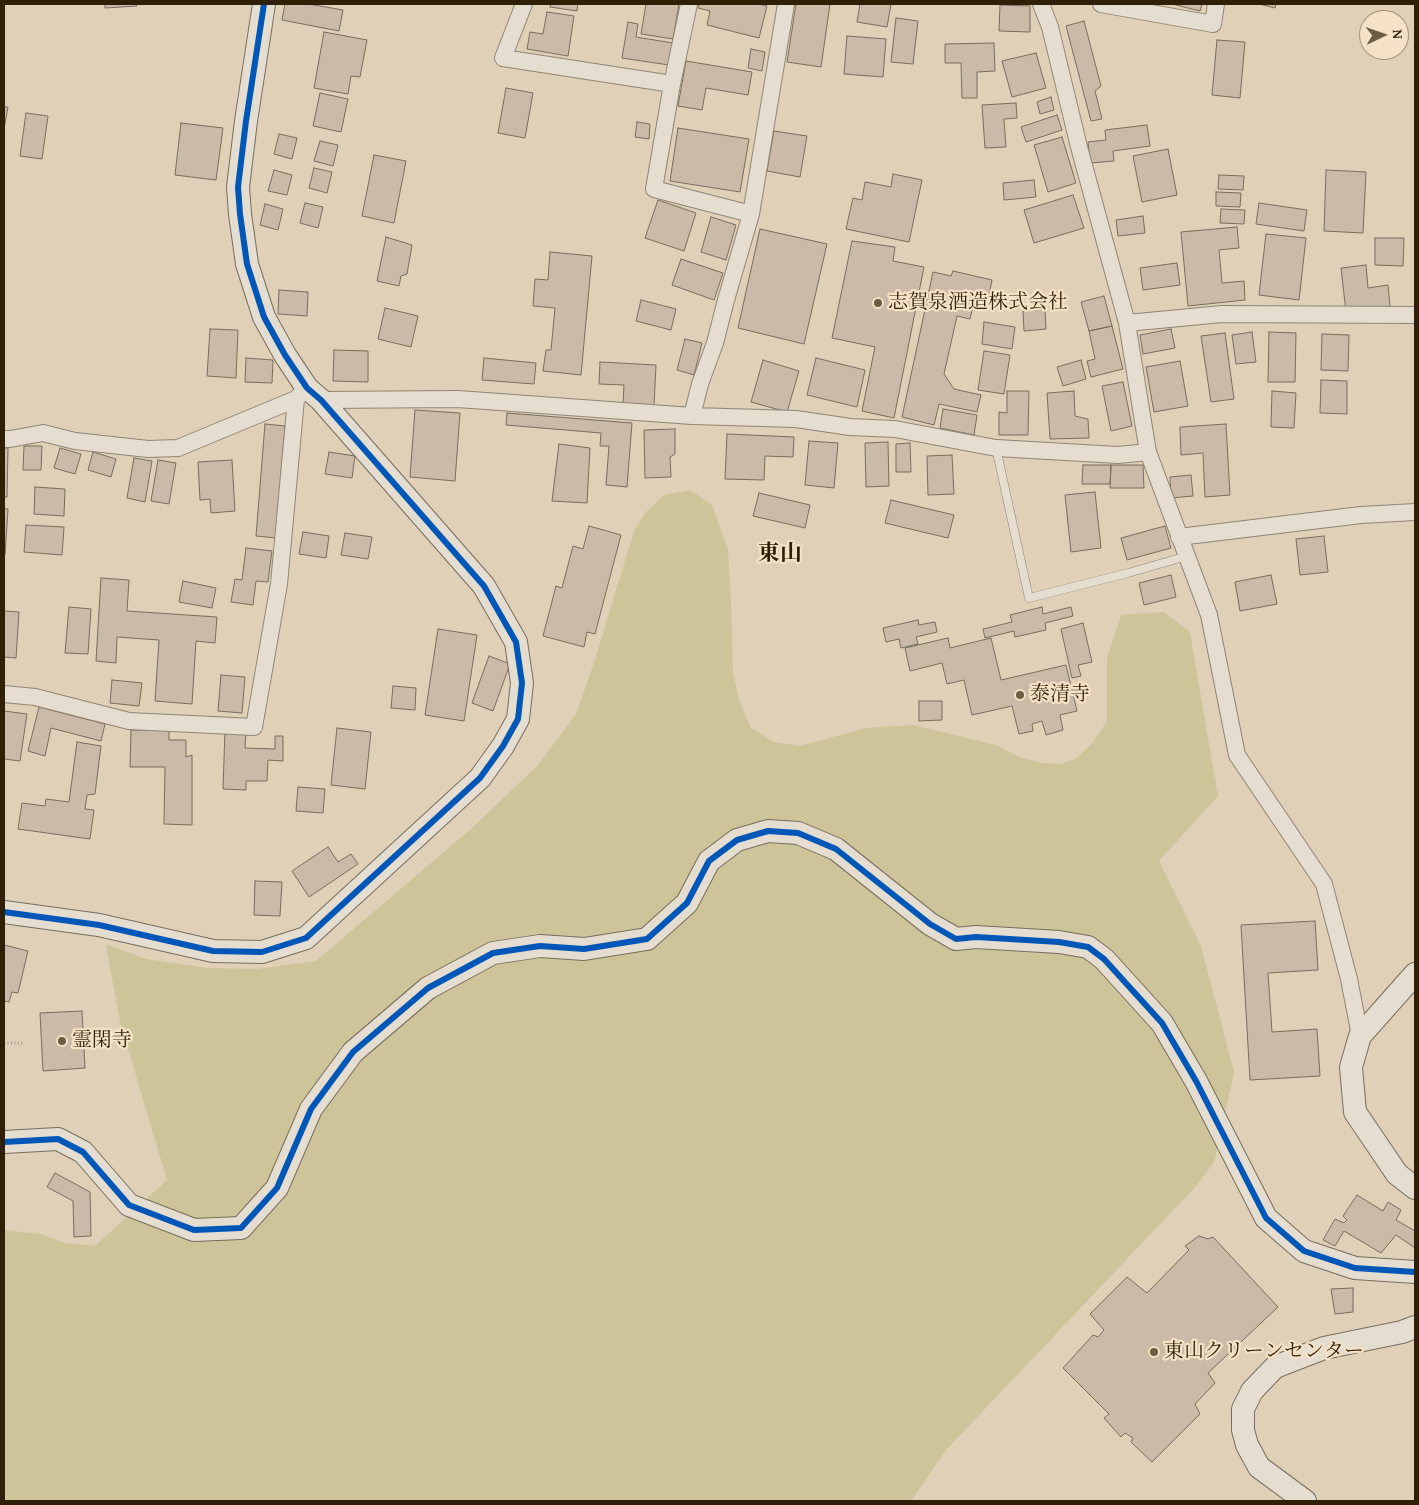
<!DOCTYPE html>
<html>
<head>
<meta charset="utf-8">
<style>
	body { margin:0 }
	#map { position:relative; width:1419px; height:1505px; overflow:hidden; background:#dfd0b7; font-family:"Gentium Book Plus",serif }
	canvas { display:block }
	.frame { position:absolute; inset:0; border:5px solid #2f1f06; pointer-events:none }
	.north { position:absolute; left:1359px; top:10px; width:50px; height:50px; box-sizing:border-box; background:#f5e2c6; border:1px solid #a69479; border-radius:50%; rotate:87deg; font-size:14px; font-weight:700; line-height:20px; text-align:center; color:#2f1f06 }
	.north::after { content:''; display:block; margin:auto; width:18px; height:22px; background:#6d5d44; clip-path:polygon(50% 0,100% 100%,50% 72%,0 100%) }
</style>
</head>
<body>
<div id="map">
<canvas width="1419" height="1505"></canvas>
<div class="frame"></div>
<div class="north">N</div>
</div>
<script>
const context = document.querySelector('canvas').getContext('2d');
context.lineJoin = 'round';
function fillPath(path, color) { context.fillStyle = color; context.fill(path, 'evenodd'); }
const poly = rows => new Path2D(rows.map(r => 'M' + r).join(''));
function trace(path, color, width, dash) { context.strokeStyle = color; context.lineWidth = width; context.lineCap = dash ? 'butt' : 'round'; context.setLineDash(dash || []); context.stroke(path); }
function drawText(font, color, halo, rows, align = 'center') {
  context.font = font + ' "Gentium Book Plus","Noto Serif JP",serif'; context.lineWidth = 4.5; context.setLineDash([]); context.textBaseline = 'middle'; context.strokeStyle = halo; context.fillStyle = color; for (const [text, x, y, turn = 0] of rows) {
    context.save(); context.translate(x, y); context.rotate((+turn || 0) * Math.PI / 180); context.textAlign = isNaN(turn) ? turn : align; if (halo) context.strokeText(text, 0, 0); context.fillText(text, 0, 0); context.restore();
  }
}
fillPath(poly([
	[690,490,712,505,728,550,731,602,733,673,740,703,751,728,774,742,800,746,866,728,913,725,996,745,1021,758,1042,763,1061,764,1075,759,1092,744,1107,721,1107,658,1121,615,1164,612,1190,632,1218,796,1159,861,1201,946,1234,1072,1214,1162,1198,1184,946,1450,911,1501,4,1501,4,1230,41,1234,65,1243,95,1246,167,1180,120,1022,106,944,146,959,206,968,258,969,316,961,472,828,538,765,576,714,593,666,634,531,646,512,664,495]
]), '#cec49a');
const building = poly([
	[105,4,136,4,137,6,105,8,105,4],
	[285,4,308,4,343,10,339,31,282,20,285,4],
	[551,4,578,4,577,11,550,7,551,4],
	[646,4,679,4,673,39,641,34,646,4],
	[699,4,759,4,767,6,759,38,707,25,710,11,698,8,699,4],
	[796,4,830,4,821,67,787,62,796,4],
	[860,4,891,4,887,27,857,22,860,4],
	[1172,4,1202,4,1200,11,1172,4],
	[1259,4,1276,4,1275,8,1259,4],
	[1000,5,1030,6,1030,32,999,31,1000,5],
	[547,12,574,16,568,56,527,49,530,32,543,34,547,12],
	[896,18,918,21,913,64,891,62,896,18],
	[1084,21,1101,86,1095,91,1102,119,1091,121,1066,26,1084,21],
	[628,22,638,24,636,37,673,43,669,65,622,58,628,22],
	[324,32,367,40,360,77,351,76,348,94,314,88,324,32],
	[847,36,886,39,883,77,844,74,847,36],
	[1217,40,1245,42,1240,98,1212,95,1217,40],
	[994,43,995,71,977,72,977,98,962,98,961,63,945,63,945,44,994,43],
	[751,49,765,52,762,71,748,68,751,49],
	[1036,53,1046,88,1012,97,1002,61,1036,53],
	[686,61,752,72,748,95,706,88,702,110,678,106,686,61],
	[506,88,533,93,525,138,498,133,506,88],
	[320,93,348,99,341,132,313,126,320,93],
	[1051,97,1054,110,1040,114,1037,102,1051,97],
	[1016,103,1017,118,1004,119,1006,147,985,148,982,105,1016,103],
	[4,107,8,107,4,129,4,107],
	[26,113,48,116,42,159,20,156,26,113],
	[1057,115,1062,130,1026,142,1021,127,1057,115],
	[637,122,650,124,649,139,635,137,637,122],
	[181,123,223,128,216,180,175,175,181,123],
	[1147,125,1150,146,1113,151,1114,161,1090,163,1088,142,1106,140,1105,130,1147,125],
	[678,128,749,139,740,192,670,181,678,128],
	[774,131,807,136,800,177,767,171,774,131],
	[279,134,297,138,292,159,274,154,279,134],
	[1062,137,1076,183,1048,192,1034,145,1062,137],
	[320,141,338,145,333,166,314,161,320,141],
	[1168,149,1177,195,1142,202,1133,156,1168,149],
	[374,155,406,161,394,223,362,216,374,155],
	[314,168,332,172,327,193,309,188,314,168],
	[274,170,292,175,287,195,268,191,274,170],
	[1326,170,1366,172,1363,233,1324,231,1326,170],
	[893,174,922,180,909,242,846,229,853,198,862,200,865,182,891,187,893,174],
	[1219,175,1244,176,1243,190,1218,189,1219,175],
	[1034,180,1036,197,1004,200,1003,183,1034,180],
	[1216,192,1241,193,1240,207,1216,206,1216,192],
	[1073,195,1084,228,1034,243,1024,210,1073,195],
	[658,200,696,213,684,251,645,238,658,200],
	[305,203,323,207,318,228,300,223,305,203],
	[1259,203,1307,210,1304,231,1256,224,1259,203],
	[265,204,283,209,278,230,260,225,265,204],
	[1221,209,1245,210,1244,224,1220,223,1221,209],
	[1143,216,1145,233,1118,236,1116,220,1143,216],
	[711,217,736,225,726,260,701,252,711,217],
	[1237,227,1239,248,1219,250,1222,283,1244,281,1245,300,1188,306,1181,232,1237,227],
	[760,229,827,244,804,344,738,328,760,229],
	[1266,234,1306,238,1299,300,1259,295,1266,234],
	[386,237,412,245,407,274,401,276,399,286,377,281,386,237],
	[1375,238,1404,238,1403,266,1375,265,1375,238],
	[852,241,895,247,893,261,924,267,894,418,862,411,875,347,832,338,852,241],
	[550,252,592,256,581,375,543,371,546,350,551,350,555,308,533,306,535,279,548,280,550,252],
	[681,259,723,273,714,300,672,285,681,259],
	[1177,263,1180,285,1143,290,1140,268,1177,263],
	[1366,265,1368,288,1388,285,1390,307,1346,312,1341,268,1366,265],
	[953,271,992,280,987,305,974,302,970,319,957,316,944,374,954,389,981,395,977,412,939,404,934,425,902,417,933,272,951,276,953,271],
	[279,290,308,292,307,316,278,314,279,290],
	[1104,296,1112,326,1089,331,1081,302,1104,296],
	[641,300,676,309,671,330,636,321,641,300],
	[385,308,418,316,411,347,378,339,385,308],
	[1045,309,1046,329,1024,331,1023,311,1045,309],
	[984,322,1015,327,1012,349,982,344,984,322],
	[1112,326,1123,369,1091,377,1087,361,1095,359,1089,331,1112,326],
	[210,329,238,330,236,378,207,376,210,329],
	[1171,329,1175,348,1143,354,1140,335,1171,329],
	[1252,332,1256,362,1236,364,1232,335,1252,332],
	[1269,332,1296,333,1295,382,1268,382,1269,332],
	[1225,333,1234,399,1211,402,1201,336,1225,333],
	[1322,334,1349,335,1348,371,1321,370,1322,334],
	[685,339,702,343,694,375,677,370,685,339],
	[334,350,368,351,368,382,333,381,334,350],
	[984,351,1010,355,1004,394,978,390,984,351],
	[246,358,273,360,272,383,245,382,246,358],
	[484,358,536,363,534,384,482,380,484,358],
	[816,358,865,370,857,407,807,395,816,358],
	[763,360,799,371,787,412,751,402,763,360],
	[1081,360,1086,379,1063,386,1057,367,1081,360],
	[1180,361,1188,406,1154,412,1146,367,1180,361],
	[600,362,656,365,654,406,623,404,624,385,599,384,600,362],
	[1321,380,1347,381,1347,414,1320,413,1321,380],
	[1123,382,1132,426,1111,431,1102,386,1123,382],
	[1007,391,1029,391,1028,435,999,435,999,412,1007,413,1007,391],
	[1074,391,1075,416,1088,419,1089,438,1050,439,1047,393,1074,391],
	[1272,391,1296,393,1294,428,1271,427,1272,391],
	[943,409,977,415,974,435,940,428,943,409],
	[415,410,460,413,455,481,410,477,415,410],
	[507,413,632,423,627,487,606,485,609,446,600,446,601,433,506,425,507,413],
	[265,424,285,426,276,538,256,536,265,424],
	[1226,424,1230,495,1205,497,1203,453,1181,455,1180,427,1226,424],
	[675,429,675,454,670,457,671,477,645,478,644,430,675,429],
	[727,434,794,437,793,457,765,456,764,480,725,479,727,434],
	[809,441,838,443,834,488,805,485,809,441],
	[888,442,889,486,866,487,865,443,888,442],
	[910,443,911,472,896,472,896,444,910,443],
	[559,444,590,448,587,503,552,501,559,444],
	[24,446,42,446,41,470,23,470,24,446],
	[4,448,8,448,7,497,4,497,4,448],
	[60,448,81,454,75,474,54,468,60,448],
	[93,452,116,459,111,477,88,470,93,452],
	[329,452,355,456,352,478,325,474,329,452],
	[952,455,954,494,928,495,927,456,952,455],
	[134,458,152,461,145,502,127,498,134,458],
	[158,460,176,463,169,504,151,501,158,460],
	[232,460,235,511,211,513,210,499,200,500,198,462,232,460],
	[1083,465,1111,465,1110,484,1082,484,1083,465],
	[1111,465,1143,465,1144,488,1110,488,1111,465],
	[1191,475,1193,496,1171,498,1170,477,1191,475],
	[35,487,65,489,64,516,34,514,35,487],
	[1095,492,1101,548,1071,552,1065,495,1095,492],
	[759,493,810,505,805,528,753,516,759,493],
	[891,500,954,515,948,538,885,523,891,500],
	[4,509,8,509,5,555,4,555,4,509],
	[26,525,64,527,62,555,24,552,26,525],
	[589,526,621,535,595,634,587,632,584,647,543,636,556,586,562,588,573,546,583,549,589,526],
	[1165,526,1171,548,1127,560,1121,538,1165,526],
	[303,532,329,536,326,558,299,554,303,532],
	[345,533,372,537,368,559,341,555,345,533],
	[1324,536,1328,572,1300,575,1296,539,1324,536],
	[246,548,272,551,268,582,256,581,253,605,231,602,235,579,242,580,246,548],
	[1171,575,1176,597,1144,605,1139,583,1171,575],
	[1271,575,1277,604,1240,611,1235,582,1271,575],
	[101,578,129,580,127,611,217,617,215,643,196,641,192,704,155,701,159,640,117,637,116,663,96,661,101,578],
	[183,581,216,588,212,608,179,602,183,581],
	[69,607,91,609,88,654,65,653,69,607],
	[1042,607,1043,614,1071,607,1073,616,1045,623,1046,630,1015,637,1014,631,985,638,983,629,1012,622,1010,615,1042,607],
	[4,611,19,612,16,658,4,657,4,611],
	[918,620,919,625,935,622,937,632,916,637,918,644,901,648,899,639,886,642,883,628,918,620],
	[1083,623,1092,662,1078,665,1081,676,1072,678,1061,629,1083,623],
	[438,629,477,635,464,721,425,715,438,629],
	[948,638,950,648,991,638,1001,680,1066,665,1077,711,1060,715,1063,730,1046,735,1042,721,1032,724,1033,731,1019,734,1012,706,972,715,964,680,947,684,942,663,910,671,905,648,948,638],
	[489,656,510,664,493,711,472,703,489,656],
	[221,675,245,677,242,713,218,711,221,675],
	[112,680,142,683,139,706,110,703,112,680],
	[393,686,416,688,415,710,391,708,393,686],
	[919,701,942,701,942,720,919,721,919,701],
	[39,707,105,724,101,741,51,728,45,756,28,751,39,707],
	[4,711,27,714,20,761,4,759,4,711],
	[337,728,371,732,365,789,331,785,337,728],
	[131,730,169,730,169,740,186,740,186,757,192,755,192,825,164,824,165,767,130,767,131,730],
	[225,730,246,731,245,748,275,749,275,736,283,736,283,761,268,760,267,781,246,781,246,790,223,789,225,730],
	[77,742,101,746,95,794,87,795,85,809,94,810,90,839,18,829,22,803,45,806,46,799,69,802,77,742],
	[298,787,325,789,323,813,296,811,298,787],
	[328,847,338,862,351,854,358,864,309,897,292,871,328,847],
	[255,881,282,882,280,916,254,915,255,881],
	[1315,921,1318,970,1268,973,1272,1032,1317,1029,1320,1076,1250,1080,1241,925,1315,921],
	[4,945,28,951,18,993,12,992,9,1002,4,1001,4,945],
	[82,1011,85,1068,43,1071,40,1013,82,1011],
	[55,1173,90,1192,91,1236,74,1237,73,1201,47,1187,55,1173],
	[1357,1195,1383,1211,1388,1202,1401,1210,1396,1220,1415,1231,1415,1248,1396,1235,1381,1253,1344,1231,1335,1246,1323,1240,1335,1219,1344,1223,1347,1220,1343,1216,1357,1195],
	[1199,1236,1208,1239,1213,1237,1278,1307,1208,1373,1215,1383,1195,1404,1200,1414,1152,1462,1131,1442,1133,1438,1125,1433,1121,1437,1104,1418,1109,1414,1063,1368,1093,1335,1098,1337,1104,1330,1090,1314,1127,1277,1147,1293,1189,1250,1185,1246,1199,1236],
	[1353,1288,1353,1312,1335,1314,1331,1289,1353,1288]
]);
fillPath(building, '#cbbaa8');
trace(building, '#776d5d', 1);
const lane = poly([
	[996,448,1029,598,1128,573,1187,556]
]);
const street = poly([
	[524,4,503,58,672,84,654,189,751,214,726,300,715,343,700,384,692,416],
	[1041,4,1050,27,1079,147,1127,323,1148,452,1209,615,1237,755,1324,884,1349,979,1360,1036],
	[1101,4,1213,24,1216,4],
	[672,84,689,4],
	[751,214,786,4],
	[1127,323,1222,314,1415,315],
	[321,400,458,399,692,416,796,419,850,427,895,429,996,448,1118,455,1148,452],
	[4,439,10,439,43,433,75,441,148,449,178,448,296,399],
	[1179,537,1361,515,1415,512],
	[4,694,35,697,129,721,254,727,279,584,296,399,307,388]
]);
const secondary = poly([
	[4,912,99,925,213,951,262,952,306,938,480,778,503,746,518,719,522,683,516,642,484,586,321,400,307,388,285,355,264,317,247,264,240,214,238,187,246,121,264,4],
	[1415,974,1360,1036,1351,1067,1355,1112,1397,1174,1415,1188],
	[4,1142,58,1139,83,1152,129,1205,194,1230,241,1228,277,1188,311,1109,353,1052,428,988,493,953,540,946,584,949,647,939,687,903,709,861,737,840,768,831,798,833,836,849,930,924,956,939,976,937,1059,942,1088,947,1104,959,1162,1023,1196,1081,1266,1218,1304,1251,1355,1268,1415,1272],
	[1305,1501,1259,1467,1247,1445,1243,1430,1243,1409,1252,1391,1275,1367,1324,1348,1402,1332,1415,1327]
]);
trace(lane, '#908574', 9);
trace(street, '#908574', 18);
trace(secondary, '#776d5d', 24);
trace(poly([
	[4,1043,25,1043]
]), '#a29a8f', 3, [1, 2.5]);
trace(lane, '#e5ddd0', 8);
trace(street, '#e5ddd0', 16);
trace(secondary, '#e5ddd0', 22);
trace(poly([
	[4,912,99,925,213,951,262,952,306,938,480,778,503,746,518,719,522,683,516,642,484,586,321,400,307,388,285,355,264,317,247,264,240,214,238,187,246,121,264,4],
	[4,1142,58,1139,83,1152,129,1205,194,1230,241,1228,277,1188,311,1109,353,1052,428,988,493,953,540,946,584,949,647,939,687,903,709,861,737,840,768,831,798,833,836,849,930,924,956,939,976,937,1059,942,1088,947,1104,959,1162,1023,1196,1081,1266,1218,1304,1251,1355,1268,1415,1272]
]), '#0057b8', 6);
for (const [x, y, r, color] of [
	[878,303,5,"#6d5d44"],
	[1020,695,5,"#6d5d44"],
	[62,1041,5,"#6d5d44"],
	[1154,1352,5,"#6d5d44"]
]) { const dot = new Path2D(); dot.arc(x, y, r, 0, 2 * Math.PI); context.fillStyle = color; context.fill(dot); trace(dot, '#f5e2c6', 2); }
drawText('20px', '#2f1f06', '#f5e2c6', [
	["志賀泉酒造株式会社",888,303],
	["泰清寺",1030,695],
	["霊閑寺",72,1041],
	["東山クリーンセンター",1164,1352]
], 'left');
drawText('bold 22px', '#2f1f06', '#f5e2c6', [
	["東山",780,554]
]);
</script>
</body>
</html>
